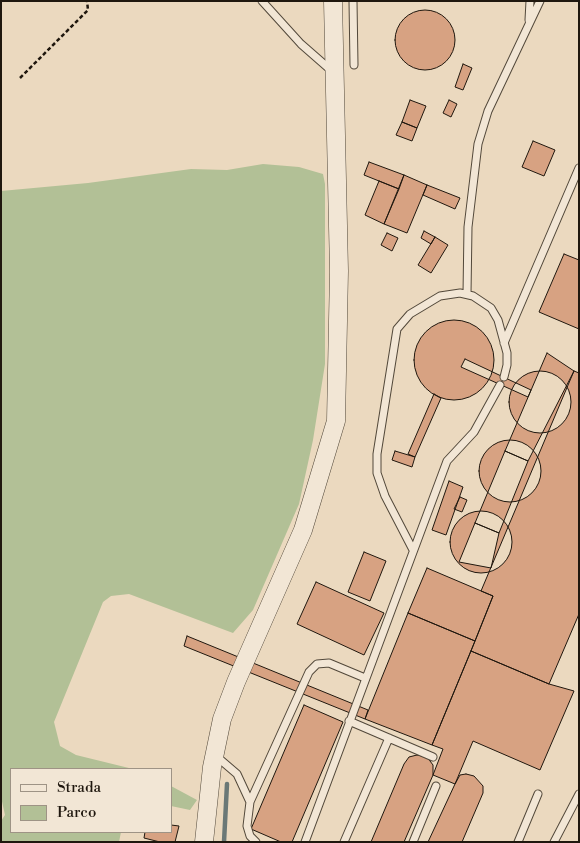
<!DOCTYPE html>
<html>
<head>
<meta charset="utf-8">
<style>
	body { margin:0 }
	#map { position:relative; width:580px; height:843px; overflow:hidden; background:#ebd9bf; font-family:"Libre Bodoni",serif }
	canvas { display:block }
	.frame { position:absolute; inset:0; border:2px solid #1f170e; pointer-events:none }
	.legend { position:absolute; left:10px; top:768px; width:162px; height:65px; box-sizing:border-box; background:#f2e6d5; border:1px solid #9e9385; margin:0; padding:6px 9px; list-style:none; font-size:15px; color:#1f170e }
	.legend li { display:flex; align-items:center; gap:10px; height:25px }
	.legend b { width:25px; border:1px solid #9e9385 }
</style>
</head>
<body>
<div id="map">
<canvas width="580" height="843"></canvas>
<div class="frame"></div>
<ul class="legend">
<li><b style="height:6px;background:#f2e6d5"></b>Strada</li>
<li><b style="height:14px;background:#b2c096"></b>Parco</li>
</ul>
</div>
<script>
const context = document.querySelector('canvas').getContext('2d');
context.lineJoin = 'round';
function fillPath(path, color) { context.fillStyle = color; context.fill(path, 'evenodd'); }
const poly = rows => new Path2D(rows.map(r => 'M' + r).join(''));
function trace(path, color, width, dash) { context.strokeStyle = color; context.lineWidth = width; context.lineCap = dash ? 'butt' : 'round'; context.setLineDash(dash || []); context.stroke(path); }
fillPath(poly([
	[263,164,299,167,323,174,325,184,325,364,313,440,299,504,253,610,233,633,129,594,111,596,103,602,54,722,60,746,76,755,133,769,11,769,11,832,121,832,119,842,1,842,1,821,5,815,1,797,1,191,88,183,191,169,227,170],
	[171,786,197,800,190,810,171,806]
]), '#b2c096');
trace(poly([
	[224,842,227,784]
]), '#6a7876', 4.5);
const building = poly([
	'395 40a30 30 0 1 1 60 0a30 30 0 1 1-60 0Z',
	[463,64,472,68,463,90,455,87,463,64],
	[410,100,426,106,417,128,402,122,410,100],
	[449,100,457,104,451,117,443,113,449,100],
	[402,122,417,128,412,141,396,135,402,122],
	[533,141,555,150,544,176,522,167,533,141],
	[369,162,404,175,399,189,364,175,369,162],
	[404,175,427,185,407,233,384,224,404,175],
	[379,181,399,189,384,224,365,215,379,181],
	[427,185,460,198,455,209,423,195,427,185],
	[424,231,435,237,431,244,421,238,424,231],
	[387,233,398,238,392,251,381,245,387,233],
	[435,237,448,245,431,273,418,265,435,237],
	[564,254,579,260,579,329,539,312,564,254],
	'414 360a40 40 0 1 1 80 0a40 40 0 1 1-80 0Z',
	[547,353,574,371,528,461,505,451,547,353],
	[465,359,531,390,528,397,461,367,465,359],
	[574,371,579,373,579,614,549,684,471,651,493,596,481,591,574,371],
	'509 402a31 31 0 1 1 62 0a31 31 0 1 1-62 0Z',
	[434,394,441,398,415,457,408,454,434,394],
	'479 471a31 31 0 1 1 62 0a31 31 0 1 1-62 0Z',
	[395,451,415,457,412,467,392,460,395,451],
	[505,451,528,461,499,533,475,523,505,451],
	[449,481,463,487,446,535,432,530,449,481],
	[460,497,467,500,462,512,454,509,460,497],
	'450 542a31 31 0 1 1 62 0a31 31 0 1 1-62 0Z',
	[475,523,499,533,491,568,459,562,475,523],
	[364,552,386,561,370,601,348,592,364,552],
	[427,568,493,596,475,641,408,613,427,568],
	[316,582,384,613,364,655,297,624,316,582],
	[408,613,475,641,432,745,365,719,408,613],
	[187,636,368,710,365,719,184,646,187,636],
	[471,651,549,684,574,691,540,770,473,741,455,784,433,775,443,749,432,745,471,651],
	[304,705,343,722,292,842,281,842,251,829,304,705],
	[417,755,427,757,433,765,433,775,404,842,371,842,404,764,409,757,417,755],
	[466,774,474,776,483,786,483,793,462,842,428,842,455,784,460,775,466,774],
	[171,825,179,826,175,842,160,842,144,838,145,832,171,832,171,825]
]);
fillPath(building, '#d7a282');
trace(building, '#1f170e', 1);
const service = poly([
	[262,1,301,44,333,72],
	[353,1,354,65],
	[529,20,530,1],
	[467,294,468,227,478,144,488,111,540,1],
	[504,343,579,168],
	[413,550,385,496,377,473,377,454,397,329,410,314,440,296,460,293,473,296,491,308,498,320,507,353,507,365,504,377],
	[349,721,433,757],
	[216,756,237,774,250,802],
	[256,842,250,836,247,826,250,802,309,672,317,664,329,663,365,678],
	[305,842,447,461,474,432,500,385],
	[344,842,389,738],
	[413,842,436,786],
	[518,842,538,794],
	[554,842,579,794]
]);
const tertiary = poly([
	[204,842,212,767,222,719,236,682,303,530,336,421,339,271,333,1]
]);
trace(service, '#52483a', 9);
trace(tertiary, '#52483a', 19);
trace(poly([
	[20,78,88,10,87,1]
]), '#1f170e', 2.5, [4, 2.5]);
trace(service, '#f2e6d5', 7);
trace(tertiary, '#f2e6d5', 18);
</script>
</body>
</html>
